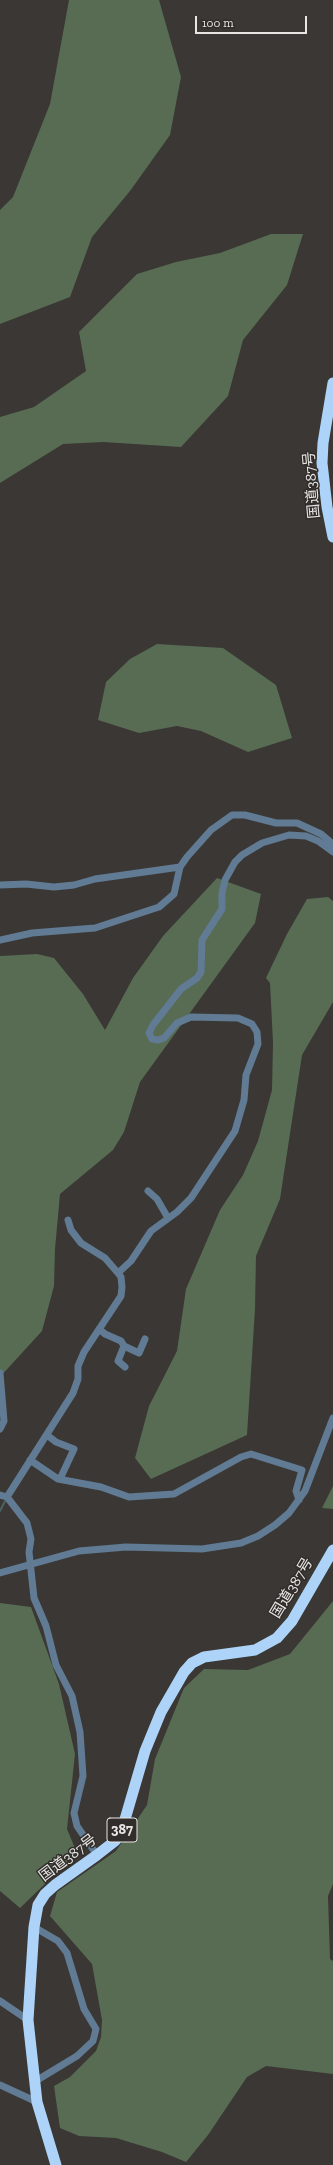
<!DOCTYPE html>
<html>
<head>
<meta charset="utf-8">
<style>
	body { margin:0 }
	#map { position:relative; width:333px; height:2165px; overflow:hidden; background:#3a3734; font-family:"Zilla Slab",serif }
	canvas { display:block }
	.scale { position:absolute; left:195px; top:16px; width:112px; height:18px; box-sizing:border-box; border:2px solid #e8e6e4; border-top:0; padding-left:5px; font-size:12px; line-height:14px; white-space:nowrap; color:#e8e6e4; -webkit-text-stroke:3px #302d2a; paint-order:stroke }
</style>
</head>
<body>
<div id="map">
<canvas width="333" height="2165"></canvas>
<div class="scale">100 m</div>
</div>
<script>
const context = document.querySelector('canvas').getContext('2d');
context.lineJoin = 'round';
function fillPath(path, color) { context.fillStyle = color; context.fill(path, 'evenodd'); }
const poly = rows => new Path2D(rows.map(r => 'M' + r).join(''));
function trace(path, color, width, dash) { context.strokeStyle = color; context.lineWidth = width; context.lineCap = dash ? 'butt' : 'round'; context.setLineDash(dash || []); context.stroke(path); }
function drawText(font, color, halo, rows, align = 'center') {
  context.font = font + ' "Zilla Slab","Noto Sans JP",serif'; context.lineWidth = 3; context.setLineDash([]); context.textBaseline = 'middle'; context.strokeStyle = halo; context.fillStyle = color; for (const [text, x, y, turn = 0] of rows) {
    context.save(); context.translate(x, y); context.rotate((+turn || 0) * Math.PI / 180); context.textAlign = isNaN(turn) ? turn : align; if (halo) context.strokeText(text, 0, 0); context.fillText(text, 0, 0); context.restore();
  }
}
fillPath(poly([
	[69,0,159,0,181,77,170,135,130,191,92,237,70,297,0,324,0,210,13,197,50,104],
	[271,234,303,234,287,285,243,340,228,396,181,447,103,442,63,444,0,483,0,417,34,407,86,371,79,332,137,274,176,262,220,253],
	[157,644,223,648,276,685,292,738,248,752,201,731,177,726,139,733,98,720,106,682,130,659],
	[217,878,261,894,255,923,140,1082,124,1132,113,1150,60,1194,55,1249,54,1286,42,1331,0,1377,0,956,37,954,54,958,83,994,105,1030,133,978,163,936],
	[328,897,333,901,333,1002,302,1055,280,1199,256,1256,255,1309,247,1435,151,1479,135,1458,149,1406,177,1351,186,1289,220,1210,243,1175,258,1141,272,1090,273,1043,270,983,266,978,287,934,307,899],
	[333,1486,333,1509,322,1508],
	[333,1601,333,1884,328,1896,330,1959,333,1961,333,2074,266,2066,247,2077,208,2135,186,2162,162,2152,116,2138,79,2136,60,2128,54,2086,70,2077,96,2051,101,2037,102,2020,92,1964,50,1916,57,1892,116,1851,147,1805,155,1759,184,1688,204,1669,248,1670,290,1654],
	[0,1603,31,1607,59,1684,75,1754,67,1829,77,1853,20,1908,0,1891]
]), '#576c52');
trace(poly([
	[0,1511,5,1501]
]), '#4a6262', 2);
trace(poly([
	[0,885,26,884,54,887,74,885,95,879,180,867],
	[0,940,32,933,95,928,159,907,174,894,180,867,187,857,211,830,232,815,245,815,276,823,297,823,321,834,333,844],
	[148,1191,157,1199,168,1218],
	[118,1273,131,1261,151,1231,177,1212,191,1198,235,1131,244,1100,246,1075,258,1044,257,1032,252,1024,238,1018,191,1017,177,1023,164,1038,158,1040,152,1039,149,1033,153,1025,181,989,197,978,201,972,202,940,222,909,222,893,225,880,235,862,242,855,262,843,289,835,306,836,318,841,333,852],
	[99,1329,105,1334,121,1341,124,1346,118,1361,125,1367],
	[124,1346,139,1353,145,1339],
	[0,1373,4,1421,0,1429],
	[47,1435,56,1442,74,1449,60,1479],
	[30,1460,58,1479,101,1487,129,1497,174,1494,241,1457,251,1454,302,1470,296,1491,299,1500],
	[0,1495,7,1497,27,1523,31,1539,29,1552,34,1598,46,1626,56,1665,72,1696,80,1732,83,1776,74,1813,77,1826,97,1855],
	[7,1497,73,1393,78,1379,78,1366,84,1352,121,1296,122,1287,121,1277,118,1273,105,1258,81,1243,71,1230,68,1220],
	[0,1573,79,1551,126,1547,202,1549,241,1543,258,1536,275,1525,289,1513,305,1491,333,1418],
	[34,1927,58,1941,67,1953,84,2009,96,2029,93,2041,77,2056,34,2082],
	[0,2001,28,2020],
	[0,2085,37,2102]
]), '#607b93', 7);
trace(poly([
	[333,383,323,443,322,463,327,507,333,537],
	[56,2165,37,2102,28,2020,34,1927,38,1905,45,1894,55,1885,97,1855,115,1841,121,1833,145,1751,161,1712,184,1672,192,1663,204,1657,255,1650,277,1638,292,1621,333,1550]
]), '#add4f8', 11);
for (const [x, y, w] of [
	[122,1830,30]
]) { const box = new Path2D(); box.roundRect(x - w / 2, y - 12, w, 24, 3); context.fillStyle = '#302d2a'; context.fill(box); trace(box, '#e8e6e4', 1); }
drawText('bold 14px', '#e8e6e4', null, [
	["387",122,1830]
]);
drawText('15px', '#e8e6e4', '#302d2a', [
	["国道387号",312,485,-95],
	["国道387号",292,1588,-59],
	["国道387号",68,1858,-37]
]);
</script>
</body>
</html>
